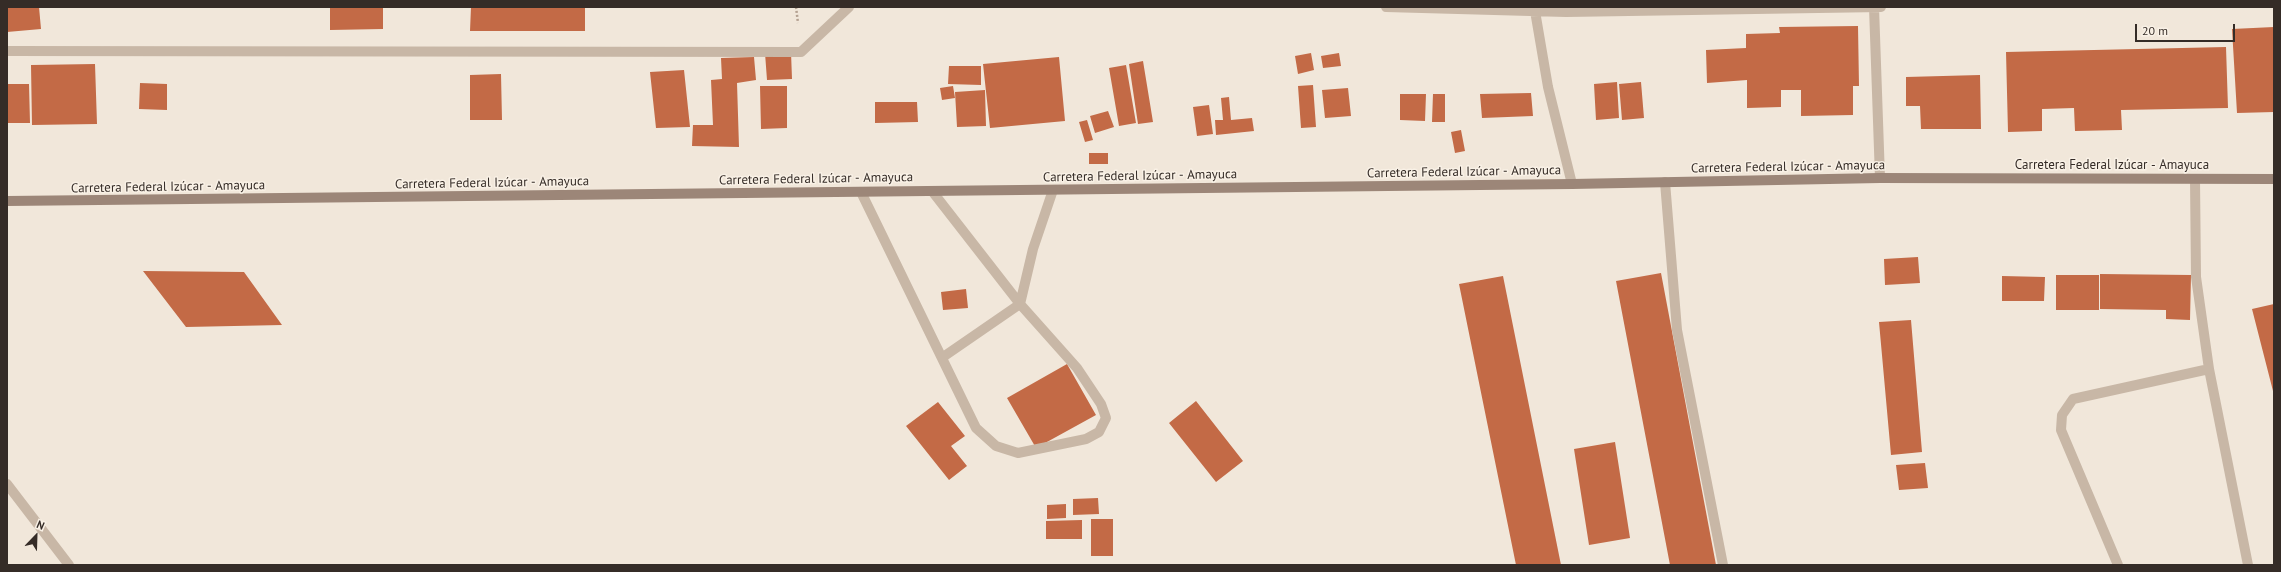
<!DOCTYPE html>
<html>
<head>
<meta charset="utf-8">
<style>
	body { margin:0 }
	#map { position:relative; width:2281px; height:572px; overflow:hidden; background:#f1e7da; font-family:"PT Sans",sans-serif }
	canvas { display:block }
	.frame { position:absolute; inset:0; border:8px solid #352c27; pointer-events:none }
	.north { position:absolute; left:16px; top:516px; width:40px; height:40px; -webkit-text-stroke:3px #f9f1e6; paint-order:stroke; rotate:23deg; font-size:11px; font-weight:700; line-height:16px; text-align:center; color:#352c27 }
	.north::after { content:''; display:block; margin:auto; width:14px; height:18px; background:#352c27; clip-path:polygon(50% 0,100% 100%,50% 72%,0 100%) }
	.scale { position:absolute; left:2135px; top:24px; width:100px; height:18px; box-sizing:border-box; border:2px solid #352c27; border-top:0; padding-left:5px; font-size:12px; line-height:14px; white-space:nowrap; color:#352c27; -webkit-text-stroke:3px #f9f1e6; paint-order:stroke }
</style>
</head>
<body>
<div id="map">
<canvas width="2281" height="572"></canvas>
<div class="frame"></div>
<div class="north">N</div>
<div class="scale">20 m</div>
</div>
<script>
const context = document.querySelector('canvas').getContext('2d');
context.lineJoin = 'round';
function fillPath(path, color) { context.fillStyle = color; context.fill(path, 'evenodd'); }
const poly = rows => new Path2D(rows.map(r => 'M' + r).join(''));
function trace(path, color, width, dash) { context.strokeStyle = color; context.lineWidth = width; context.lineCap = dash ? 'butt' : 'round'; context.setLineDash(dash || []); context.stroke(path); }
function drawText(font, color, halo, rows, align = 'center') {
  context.font = font + ' "PT Sans",sans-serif'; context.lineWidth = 3; context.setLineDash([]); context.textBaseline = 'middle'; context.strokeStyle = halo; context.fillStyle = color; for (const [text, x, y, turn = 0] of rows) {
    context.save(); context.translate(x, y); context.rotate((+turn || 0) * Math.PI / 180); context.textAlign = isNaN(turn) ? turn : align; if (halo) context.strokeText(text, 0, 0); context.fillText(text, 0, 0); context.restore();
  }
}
fillPath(poly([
	[39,7,41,29,7,32,7,8],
	[330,7,383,7,383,29,330,30],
	[471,7,585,7,585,31,470,31],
	[1858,26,1859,86,1853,86,1853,115,1801,116,1801,90,1781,90,1781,107,1747,108,1747,80,1707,83,1706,50,1746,48,1746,34,1780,33,1779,27],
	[2274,27,2274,112,2237,113,2232,29],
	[2226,47,2228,108,2121,110,2122,130,2075,131,2074,108,2042,109,2042,131,2008,132,2006,52],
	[791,52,792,79,767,80,765,53],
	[1311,53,1314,70,1298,74,1295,56],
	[1339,53,1341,66,1323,68,1321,56],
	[754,57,756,80,737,83,739,147,692,146,693,125,713,125,711,80,722,79,721,58],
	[1059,57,1065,121,990,128,983,64],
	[1143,61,1153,122,1138,124,1129,64],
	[95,64,97,124,32,125,31,65],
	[1126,65,1136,123,1119,126,1109,68],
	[949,66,981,66,981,85,948,84],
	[684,70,690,127,656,128,650,72],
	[501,74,502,120,470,120,470,75],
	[1980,75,1981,129,1921,129,1920,106,1906,106,1906,77],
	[1617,82,1619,118,1596,120,1594,84],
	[1641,82,1644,118,1622,120,1619,84],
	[140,83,167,84,167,110,139,109],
	[7,84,29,84,30,123,7,123],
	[1313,85,1316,127,1301,128,1298,86],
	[760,86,787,86,787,128,761,129],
	[953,86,955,98,942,100,940,88],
	[1348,88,1351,116,1325,118,1322,90],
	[985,90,986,126,957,127,955,92],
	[1531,93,1533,116,1482,118,1480,94],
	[1400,94,1426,94,1425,121,1400,120],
	[1433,94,1445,94,1445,122,1432,122],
	[1229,97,1231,120,1252,118,1254,131,1216,135,1215,120,1223,120,1221,98],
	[875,102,917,102,918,122,875,123],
	[1209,105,1213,134,1197,136,1193,107],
	[1108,111,1114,127,1095,133,1090,116],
	[1087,120,1093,140,1085,142,1079,122],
	[1461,130,1465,151,1455,153,1451,132],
	[1089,153,1108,153,1108,164,1089,164],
	[1918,257,1920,283,1885,285,1884,259],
	[143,271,244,272,282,325,186,327],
	[1661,273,1716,565,1670,565,1616,281],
	[2100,274,2191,275,2190,320,2166,319,2166,310,2100,309],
	[2056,275,2099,275,2099,310,2056,310],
	[1503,276,1561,565,1516,565,1459,284],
	[2002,276,2045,277,2044,301,2002,301],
	[966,289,968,308,943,310,941,292],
	[2274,304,2274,390,2273,391,2252,309],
	[1911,320,1922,452,1891,455,1879,322],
	[1067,364,1096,415,1036,448,1007,398],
	[1196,401,1243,461,1216,482,1169,423],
	[938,402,965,436,951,446,967,466,949,480,906,426],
	[1615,442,1630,538,1589,545,1574,449],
	[1925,463,1928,488,1899,490,1896,465],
	[1098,498,1099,514,1073,515,1073,499],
	[1066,504,1066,518,1047,519,1047,505],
	[1091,519,1113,519,1113,556,1091,556],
	[1082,520,1082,539,1046,539,1046,521]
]), '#c36a46');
trace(poly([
	[796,7,798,23]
]), '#b4a191', 2.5, [2, 2]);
trace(poly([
	[2195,179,2196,277,2209,369,2248,565],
	[1665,182,1677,330,1723,565],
	[861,192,976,428,996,446,1018,453,1086,439,1099,432,1106,418,1101,404,1077,368,1020,304,932,191],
	[943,357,1020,304,1033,249,1053,190],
	[2118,565,2061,430,2062,415,2073,399,2209,369]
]), '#c8b7a6', 10);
trace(poly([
	[1386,7,1566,12,1881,7],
	[1874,7,1880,178],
	[1535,11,1548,87,1572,184],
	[7,51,801,52,849,7],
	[7,484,69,565]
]), '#c8b7a6', 10);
trace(poly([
	[7,201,1572,184,1880,178,2274,179]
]), '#9c8678', 10);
drawText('13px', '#352c27', '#f9f1e6', [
	["Carretera Federal Izúcar - Amayuca",2112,165],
	["Carretera Federal Izúcar - Amayuca",1788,167,-1],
	["Carretera Federal Izúcar - Amayuca",1464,172,-1],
	["Carretera Federal Izúcar - Amayuca",1140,176,-1],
	["Carretera Federal Izúcar - Amayuca",816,179,-1],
	["Carretera Federal Izúcar - Amayuca",492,183,-1],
	["Carretera Federal Izúcar - Amayuca",168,187,-1]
]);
</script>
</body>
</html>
